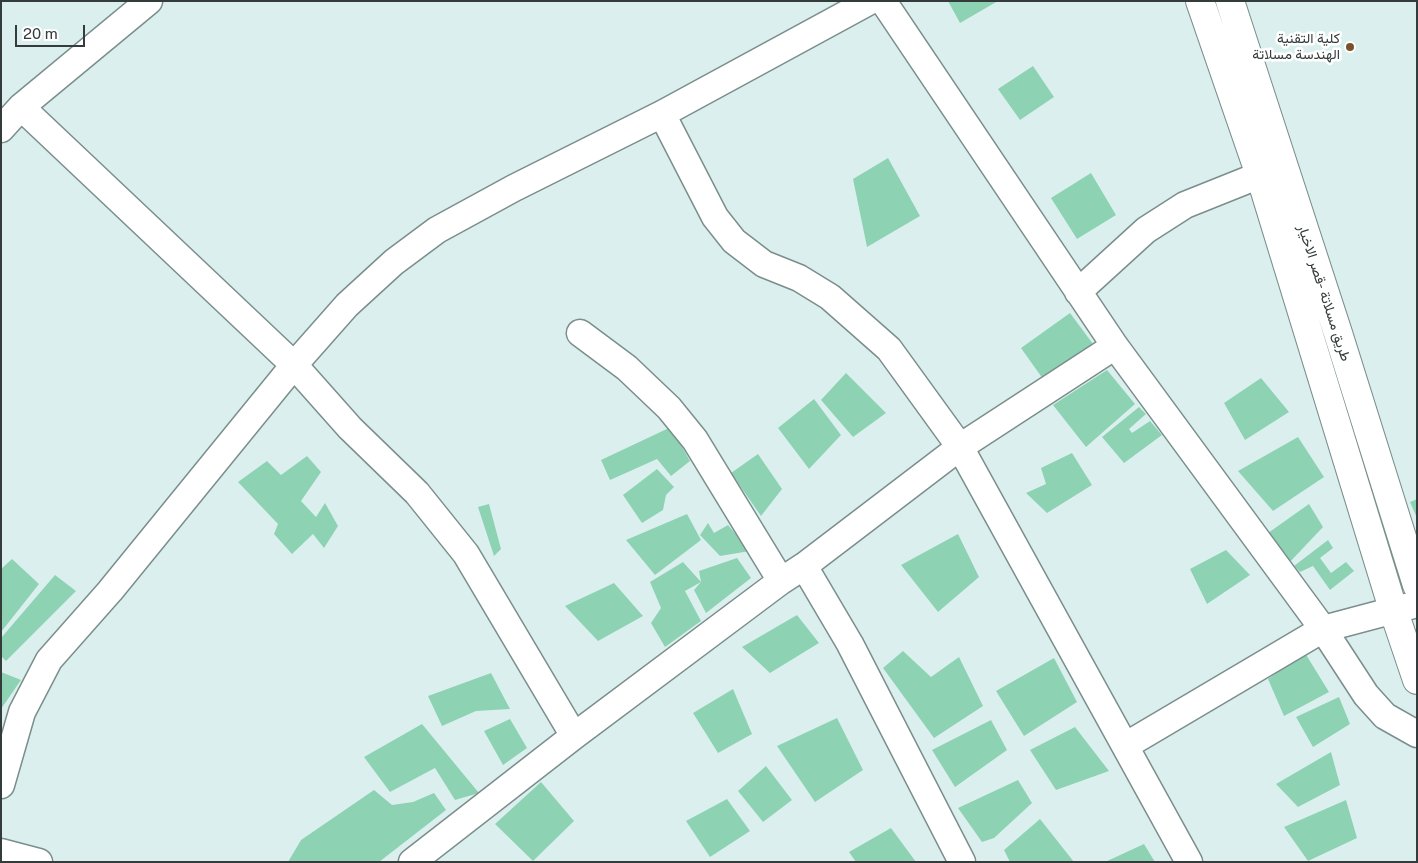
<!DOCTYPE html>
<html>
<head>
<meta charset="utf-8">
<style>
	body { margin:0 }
	#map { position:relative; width:1418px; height:863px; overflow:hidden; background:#dbf0ee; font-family:"Public Sans",sans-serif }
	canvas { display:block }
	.frame { position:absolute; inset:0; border:2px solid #333c3b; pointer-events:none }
	.scale { position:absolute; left:15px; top:25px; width:70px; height:22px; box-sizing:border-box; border:2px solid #333c3b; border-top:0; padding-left:6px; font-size:15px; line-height:18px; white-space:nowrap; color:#333c3b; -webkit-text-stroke:4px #fff; paint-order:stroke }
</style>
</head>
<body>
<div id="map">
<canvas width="1418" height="863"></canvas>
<div class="frame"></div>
<div class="scale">20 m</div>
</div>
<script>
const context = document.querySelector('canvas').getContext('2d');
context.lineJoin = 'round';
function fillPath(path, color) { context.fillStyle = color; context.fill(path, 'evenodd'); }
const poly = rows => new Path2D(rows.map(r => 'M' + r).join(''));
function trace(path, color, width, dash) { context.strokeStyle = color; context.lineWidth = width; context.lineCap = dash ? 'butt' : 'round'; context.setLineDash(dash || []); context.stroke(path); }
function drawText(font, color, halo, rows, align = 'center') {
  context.font = font + ' "Public Sans",Vazirmatn,sans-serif'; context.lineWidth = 5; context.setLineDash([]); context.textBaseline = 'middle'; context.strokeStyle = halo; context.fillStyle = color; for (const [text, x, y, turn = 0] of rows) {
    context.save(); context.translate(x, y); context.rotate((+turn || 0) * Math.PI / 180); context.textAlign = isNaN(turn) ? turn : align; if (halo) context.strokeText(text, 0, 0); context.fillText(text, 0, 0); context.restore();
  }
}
fillPath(poly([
	[948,1,998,1,960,23],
	[1033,66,1054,97,1020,120,998,89],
	[888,158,920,216,867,247,853,179],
	[1091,173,1116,215,1077,239,1051,198],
	[1070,313,1093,344,1043,379,1021,348],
	[1107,370,1135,404,1086,447,1053,405],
	[846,373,886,413,853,437,821,400],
	[1261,378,1289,412,1245,440,1224,403],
	[814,399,841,435,809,469,778,428],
	[1139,407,1146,414,1129,429,1132,433,1150,421,1162,435,1124,463,1102,437],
	[671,427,690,461,671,476,657,459,610,480,601,460],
	[1298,437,1324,477,1273,511,1238,471],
	[1072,453,1092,485,1047,513,1026,493,1046,484,1041,468],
	[758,454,782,489,761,516,731,473],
	[307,456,321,472,301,501,316,517,325,503,338,526,324,548,313,534,292,554,274,534,278,524,238,482,267,461,281,475],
	[657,469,674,487,666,495,663,510,642,523,623,495],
	[1417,499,1417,518,1410,502],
	[489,504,501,549,494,556,478,507],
	[1309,504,1323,527,1288,564,1268,533],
	[687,514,701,540,655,575,626,540],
	[708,523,714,533,728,525,750,551,720,556,700,535],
	[958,534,979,577,938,612,901,565],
	[1328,540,1333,548,1320,558,1331,573,1346,562,1354,571,1330,590,1313,566,1300,572,1294,566],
	[1226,550,1250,575,1207,604,1190,569],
	[737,558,751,578,706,613,694,590,701,582,685,591,701,621,665,647,651,623,661,608,650,582,683,562,701,582,699,571],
	[12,559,39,584,1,632,1,569],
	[55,575,76,591,6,661,1,656,1,638],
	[614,583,643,616,598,641,565,606],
	[797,615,819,643,770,673,742,647],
	[903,651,931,677,959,657,983,706,934,738,883,668],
	[1305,653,1329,692,1284,716,1268,679],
	[1054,658,1077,702,1024,736,996,691],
	[1,672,21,680,1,709],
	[491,673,510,709,476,711,442,726,428,696],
	[733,689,752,734,718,753,693,713],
	[1339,697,1350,724,1313,747,1296,717],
	[837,718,863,770,815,802,777,746],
	[510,719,527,748,503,765,484,731],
	[991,720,1007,750,955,787,932,750],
	[422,724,479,793,455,800,435,768,390,792,364,757],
	[1075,727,1109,771,1056,790,1030,750],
	[1331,752,1340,785,1298,807,1276,784],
	[766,766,792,800,763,822,738,791],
	[1018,780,1032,803,994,838,982,842,958,808],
	[541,782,574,821,533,861,495,824],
	[374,790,392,805,413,802,434,793,446,810,379,862,288,862,301,840],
	[727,799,750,831,710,857,686,821],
	[1346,800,1357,838,1308,861,1284,827],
	[1040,819,1074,862,1010,862,1004,850],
	[891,828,916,862,856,862,849,852],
	[1144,844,1155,862,1105,862]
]), '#8dd3b3');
const minor = poly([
	[883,1,1115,346,1323,629,1366,695,1385,716,1417,734],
	[21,107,294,365,350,428,417,493,466,554,574,736],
	[662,114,715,217,734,241,764,264,799,278,830,297,889,349,960,447,1125,746],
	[1,129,21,107,149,1],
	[1078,292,1146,230,1185,205,1260,175],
	[580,333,627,368,669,408,695,440,781,581],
	[804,566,850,644,962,862],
	[1,785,22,712,49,660,110,591,294,365,347,305,394,262,437,230,514,188,662,114,870,1],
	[1,852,39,862],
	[412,862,574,736,781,581,804,566,960,447,1115,346],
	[1189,862,1125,746,1323,629,1417,604]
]);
const primary = poly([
	[1200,1,1260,175,1393,609,1417,680],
	[1230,1,1338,333,1417,585]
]);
trace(minor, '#7a8e8c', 29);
trace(primary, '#7a8e8c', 30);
trace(minor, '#fff', 26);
trace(primary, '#fff', 28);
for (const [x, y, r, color] of [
	[1350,47,5,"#77522d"]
]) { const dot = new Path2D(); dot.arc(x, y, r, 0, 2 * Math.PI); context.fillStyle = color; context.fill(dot); trace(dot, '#fff', 2); }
drawText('14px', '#333c3b', '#fff', [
	["كلية التقنية",1340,39],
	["الهندسة مسلاتة",1340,55]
], 'right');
drawText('14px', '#333c3b', '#fff', [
	["طريق مسلاتة -قصر الاخيار",1324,293,72]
]);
</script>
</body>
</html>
